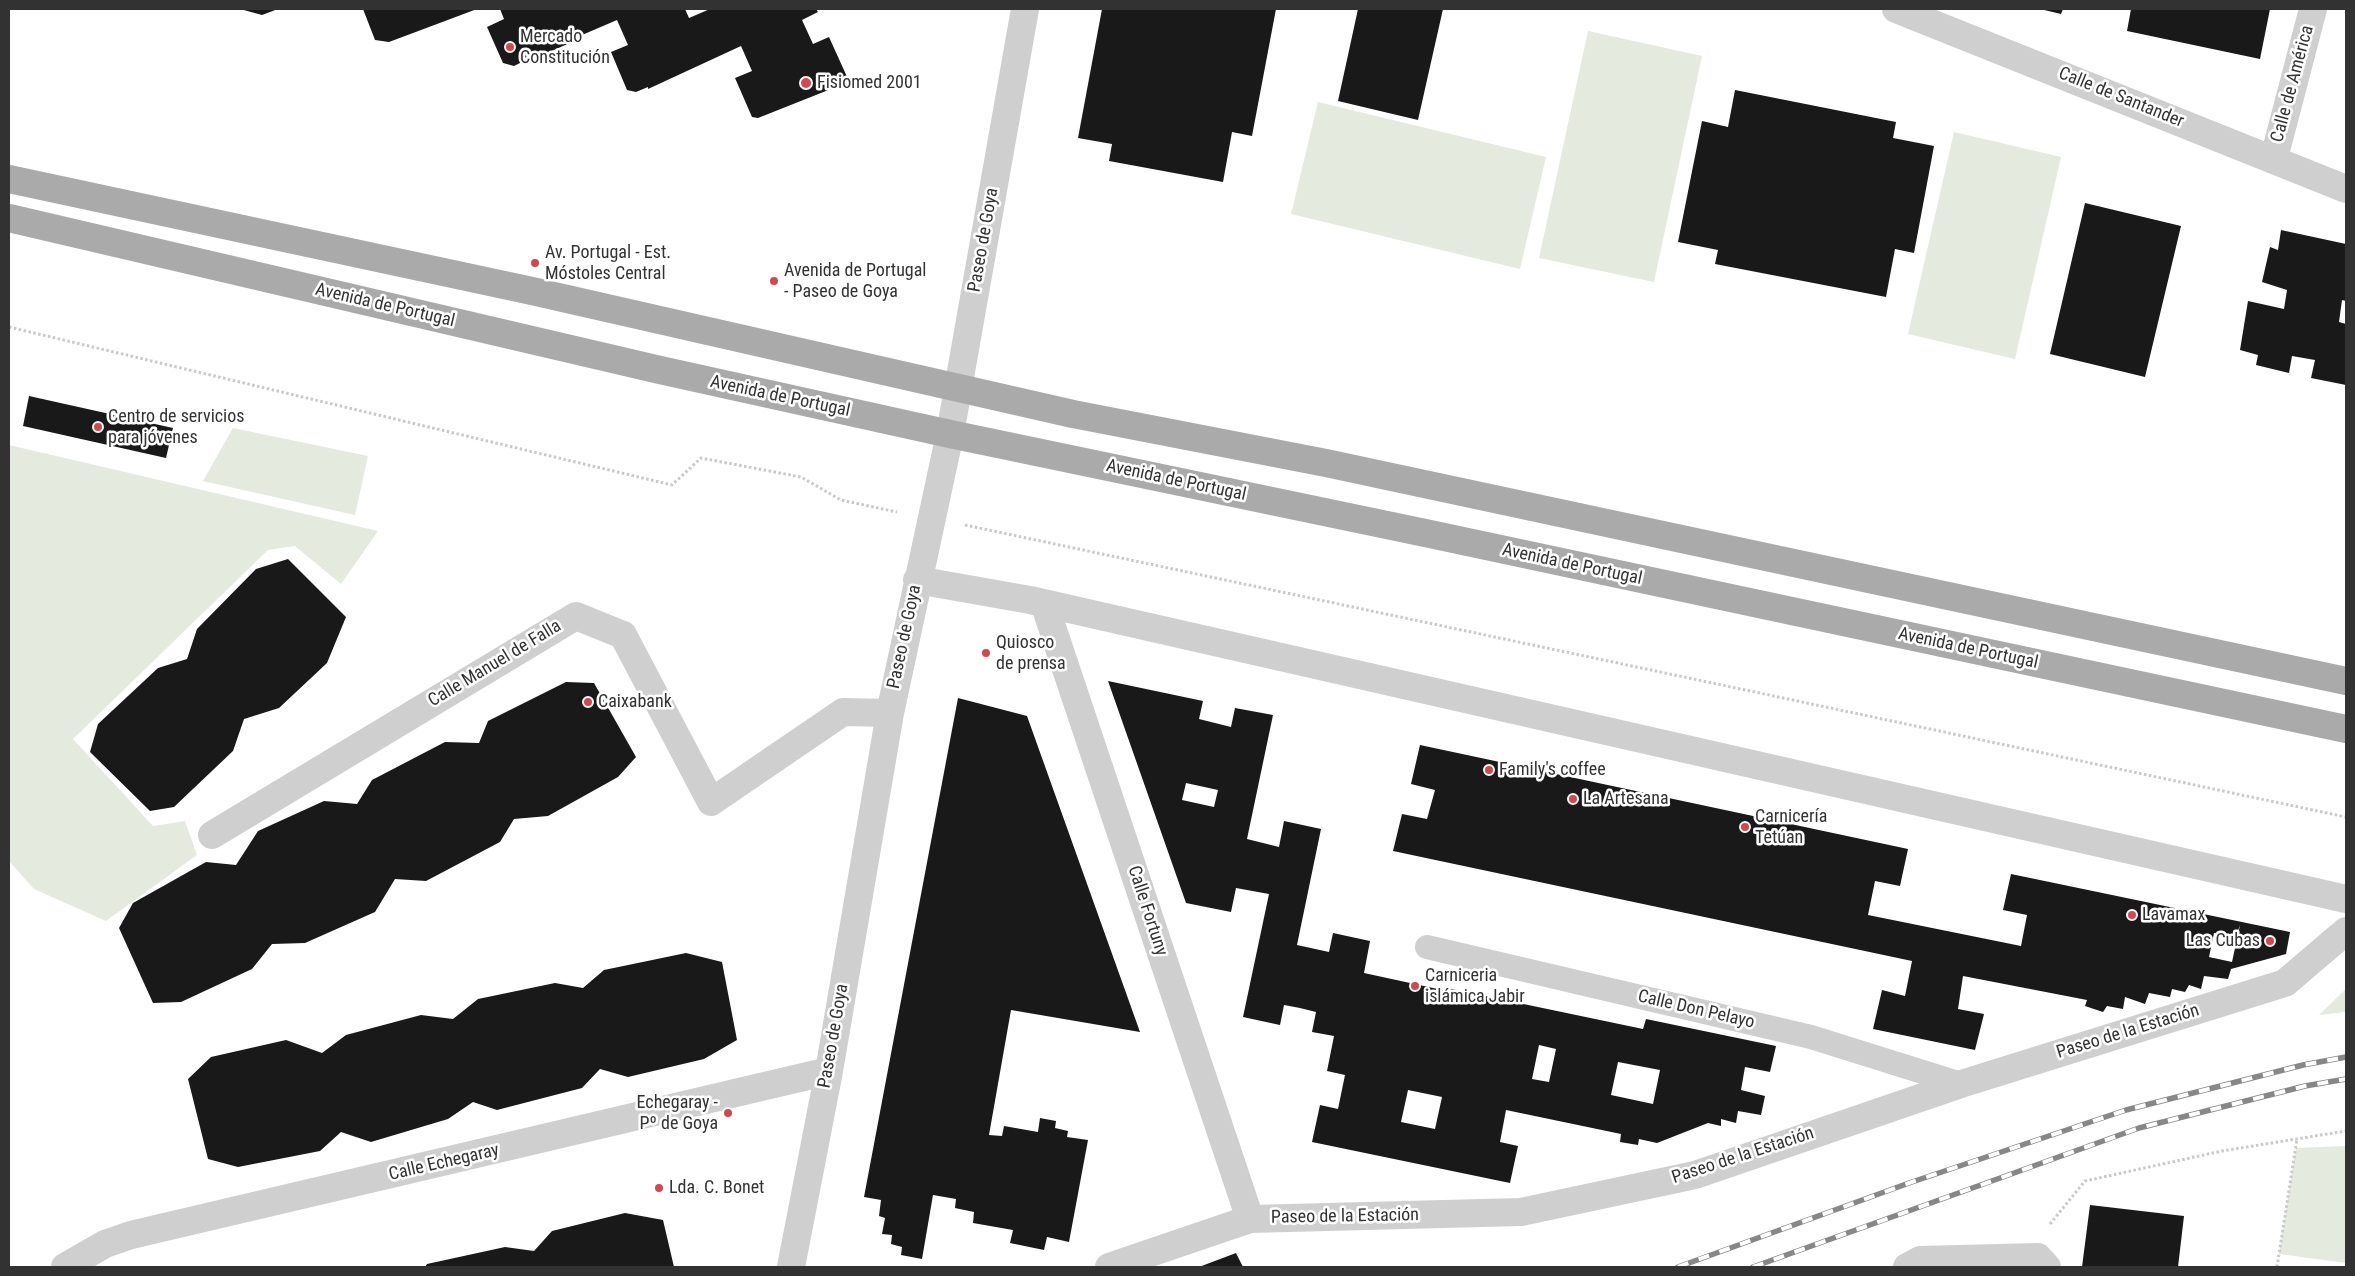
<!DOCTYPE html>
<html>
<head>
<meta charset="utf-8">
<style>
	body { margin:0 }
	#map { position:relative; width:2355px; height:1276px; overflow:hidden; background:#fff; font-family:"Roboto Condensed",sans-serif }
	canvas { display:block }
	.frame { position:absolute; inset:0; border:10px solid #323232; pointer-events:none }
</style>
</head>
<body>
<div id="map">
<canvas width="2355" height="1276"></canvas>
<div class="frame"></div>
</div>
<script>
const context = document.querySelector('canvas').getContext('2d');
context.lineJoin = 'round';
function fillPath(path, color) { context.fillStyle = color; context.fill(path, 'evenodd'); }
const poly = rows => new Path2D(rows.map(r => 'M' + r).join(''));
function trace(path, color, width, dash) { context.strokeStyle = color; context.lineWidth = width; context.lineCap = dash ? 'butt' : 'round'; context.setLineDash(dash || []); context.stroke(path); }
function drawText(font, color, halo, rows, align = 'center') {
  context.font = font + ' "Roboto Condensed",sans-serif'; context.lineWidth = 5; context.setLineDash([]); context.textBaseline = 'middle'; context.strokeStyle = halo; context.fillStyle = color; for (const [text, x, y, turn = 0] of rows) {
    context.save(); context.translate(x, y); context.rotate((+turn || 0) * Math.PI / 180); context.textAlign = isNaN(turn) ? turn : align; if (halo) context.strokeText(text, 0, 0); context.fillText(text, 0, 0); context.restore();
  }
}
fillPath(poly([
	[1588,31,1702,56,1654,282,1539,258],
	[1318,102,1546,157,1520,269,1291,214],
	[1954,132,2061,157,2015,359,1908,334],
	[233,428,368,456,355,515,203,481],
	[9,445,378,531,341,584,295,546,268,550,73,739,153,826,185,821,197,855,106,921,34,889,9,861],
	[2346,989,2346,1012,2319,1015],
	[2346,1146,2346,1263,2279,1254,2296,1148]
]), '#e4eade');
fillPath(poly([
	[240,9,278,9,262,15],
	[363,9,477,9,389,42,375,40],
	[500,9,685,9,689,18,710,9,816,9,818,12,802,20,813,44,829,37,848,79,830,87,831,89,758,118,752,117,735,78,752,71,741,46,648,89,648,87,636,92,627,90,611,52,628,45,617,20,582,35,583,37,525,63,524,61,514,66,503,63,487,27,504,19],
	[1102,9,1276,9,1252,136,1232,132,1223,182,1109,161,1112,144,1078,138],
	[1358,9,1443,9,1418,120,1338,101],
	[2040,9,2063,9,2061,14],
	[2131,9,2270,9,2260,59,2127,31],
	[1735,90,1896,122,1893,138,1934,146,1914,253,1895,249,1886,297,1715,264,1718,250,1678,242,1702,121,1728,127],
	[2085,203,2181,226,2145,377,2050,354],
	[2281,230,2346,244,2346,301,2342,300,2339,322,2346,324,2346,385,2311,378,2315,360,2292,356,2289,373,2256,365,2258,355,2240,350,2248,301,2284,309,2287,290,2262,282,2270,247,2278,250],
	[29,396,173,428,166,458,23,426],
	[288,559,346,617,327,663,279,708,244,719,233,751,174,807,150,811,90,752,98,724,158,668,187,659,197,629,256,569],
	[1108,681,1203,701,1199,719,1231,727,1235,708,1273,715,1247,839,1279,847,1284,821,1321,829,1297,945,1329,952,1333,933,1370,941,1364,973,1447,991,1447,988,1643,1029,1646,1019,1776,1046,1770,1072,1745,1067,1741,1090,1765,1096,1761,1115,1738,1111,1736,1123,1721,1119,1721,1126,1708,1123,1657,1143,1639,1139,1638,1145,1620,1142,1621,1134,1506,1110,1500,1142,1518,1146,1510,1183,1312,1142,1320,1105,1338,1109,1345,1075,1327,1071,1334,1036,1312,1032,1316,1012,1300,1008,1284,1005,1280,1025,1243,1017,1269,894,1236,888,1231,912,1186,903],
	[1186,783,1218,790,1214,807,1182,800],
	[1539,1045,1556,1049,1549,1082,1532,1079],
	[1618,1062,1660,1070,1653,1104,1611,1095],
	[1408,1090,1442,1097,1435,1129,1401,1122],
	[566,682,594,683,636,757,618,777,548,816,514,819,500,842,426,881,395,879,375,912,305,943,272,944,252,969,181,1002,153,1003,119,928,133,903,206,862,236,865,258,831,324,801,357,804,372,780,445,742,479,743,488,721],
	[958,698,1027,716,1140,1032,1011,1010,989,1135,1002,1136,1004,1126,1038,1132,1040,1118,1056,1121,1055,1128,1068,1131,1067,1137,1088,1140,1069,1242,1047,1237,1044,1250,1010,1243,1013,1230,973,1223,974,1212,955,1208,956,1199,933,1195,922,1259,901,1255,902,1247,891,1244,892,1235,882,1234,885,1218,879,1216,881,1200,864,1197],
	[1420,745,1908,849,1900,886,1875,881,1868,915,2021,946,2027,915,2003,910,2011,874,2290,932,2286,954,2231,969,2228,979,2204,976,2201,989,2189,985,2185,992,2172,989,2170,997,2149,993,2145,1004,2125,997,2123,1009,2107,1006,2103,1012,2085,1006,2087,1000,1963,976,1958,1009,1984,1014,1975,1050,1873,1029,1882,990,1905,996,1912,961,1393,851,1402,814,1427,819,1435,790,1411,784],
	[2240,925,2232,962,2209,957,2214,933,2236,936],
	[686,953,722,962,737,1040,704,1059,628,1077,600,1069,582,1088,497,1110,473,1102,448,1119,371,1142,341,1132,320,1151,238,1167,208,1159,188,1079,211,1057,286,1040,322,1053,346,1035,421,1015,453,1019,478,999,555,983,583,988,604,970],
	[2090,1205,2184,1216,2178,1267,2082,1267],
	[625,1213,663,1220,674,1267,425,1267,427,1264,505,1247,534,1251,552,1231],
	[1236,1253,1243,1267,1199,1267]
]), '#191919');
trace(poly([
	[9,327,672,485,701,458,801,477,841,500,897,512],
	[965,525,2346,817],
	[2050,1224,2085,1181,2222,1151,2346,1131],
	[2277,1267,2297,1139]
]), '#c9c9c9', 3, [2.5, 2.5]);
trace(poly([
	[1427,947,1811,1037,1961,1084]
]), '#cfcfcf', 24);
trace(poly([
	[1896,9,2346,189],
	[2274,158,2313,9],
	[917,580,1030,600,2346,899],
	[1044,603,1250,1219],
	[212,835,576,616,623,635,711,802,843,712,890,713],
	[65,1267,105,1244,131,1235,829,1071],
	[791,1267,829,1071,890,713,950,434,1025,9],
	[1109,1267,1250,1219,1521,1212,1695,1175,1961,1084,2285,983,2346,931],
	[1907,1267,1920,1260,2038,1257,2047,1267]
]), '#cfcfcf', 28);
trace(poly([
	[9,179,532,291,1073,414,1326,463,2346,681],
	[9,218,660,370,950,434,1430,534,2346,729]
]), '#aaa', 28);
const rail = poly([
	[1678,1267,1909,1183,2126,1110,2303,1065,2346,1057],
	[1753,1267,2139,1128,2305,1086,2346,1079]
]);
trace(rail, '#878787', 5.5);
trace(rail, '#fff', 4, [11]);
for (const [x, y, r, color] of [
	[510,47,5,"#d7454e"],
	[806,83,6,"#d7454e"],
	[535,263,5,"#d7454e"],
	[774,281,5,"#d7454e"],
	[98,427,5,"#d7454e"],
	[986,653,5,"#d7454e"],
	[588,702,5,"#d7454e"],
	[1489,770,5,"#d7454e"],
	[1573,799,5,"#d7454e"],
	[1745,827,5,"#d7454e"],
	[2132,915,5,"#d7454e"],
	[2270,941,5,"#d7454e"],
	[1415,986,5,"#d7454e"],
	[728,1113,5,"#d7454e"],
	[659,1188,5,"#d7454e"]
]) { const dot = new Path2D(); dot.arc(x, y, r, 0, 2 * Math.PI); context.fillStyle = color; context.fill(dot); trace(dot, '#fff', 2); }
drawText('18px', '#323232', '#fff', [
	["Mercado",520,37],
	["Constitución",520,58],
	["Fisiomed 2001",817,83],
	["Av. Portugal - Est.",545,253],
	["Móstoles Central",545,274],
	["Avenida de Portugal",784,271],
	["- Paseo de Goya",784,292],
	["Centro de servicios",108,417],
	["para jóvenes",108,438],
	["Quiosco",996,643],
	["de prensa",996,664],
	["Caixabank",598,702],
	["Family's coffee",1499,770],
	["La Artesana",1583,799],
	["Carnicería",1755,817],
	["Tetúan",1755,838],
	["Lavamax",2142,915],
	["Las Cubas",2260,941,"right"],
	["Carniceria",1425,976],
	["islámica Jabir",1425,997],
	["Echegaray -",718,1103,"right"],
	["Pº de Goya",718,1124,"right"],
	["Lda. C. Bonet",669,1188]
], 'left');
drawText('18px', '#323232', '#fff', [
	["Calle de América",2293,84,-75],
	["Calle de Santander",2121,98,22],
	["Paseo de Goya",984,240,-80],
	["Avenida de Portugal",385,306,13],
	["Avenida de Portugal",780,397,12],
	["Avenida de Portugal",1176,481,12],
	["Avenida de Portugal",1572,565,12],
	["Paseo de Goya",905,637,-78],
	["Avenida de Portugal",1968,649,12],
	["Calle Manuel de Falla",495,664,-31],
	["Calle Fortuny",1147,911,72],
	["Calle Don Pelayo",1696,1010,13],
	["Paseo de la Estación",2128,1032,-17],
	["Paseo de Goya",834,1036,-80],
	["Paseo de la Estación",1743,1156,-18],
	["Calle Echegaray",444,1163,-13],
	["Paseo de la Estación",1345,1217,-1]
]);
</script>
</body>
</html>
